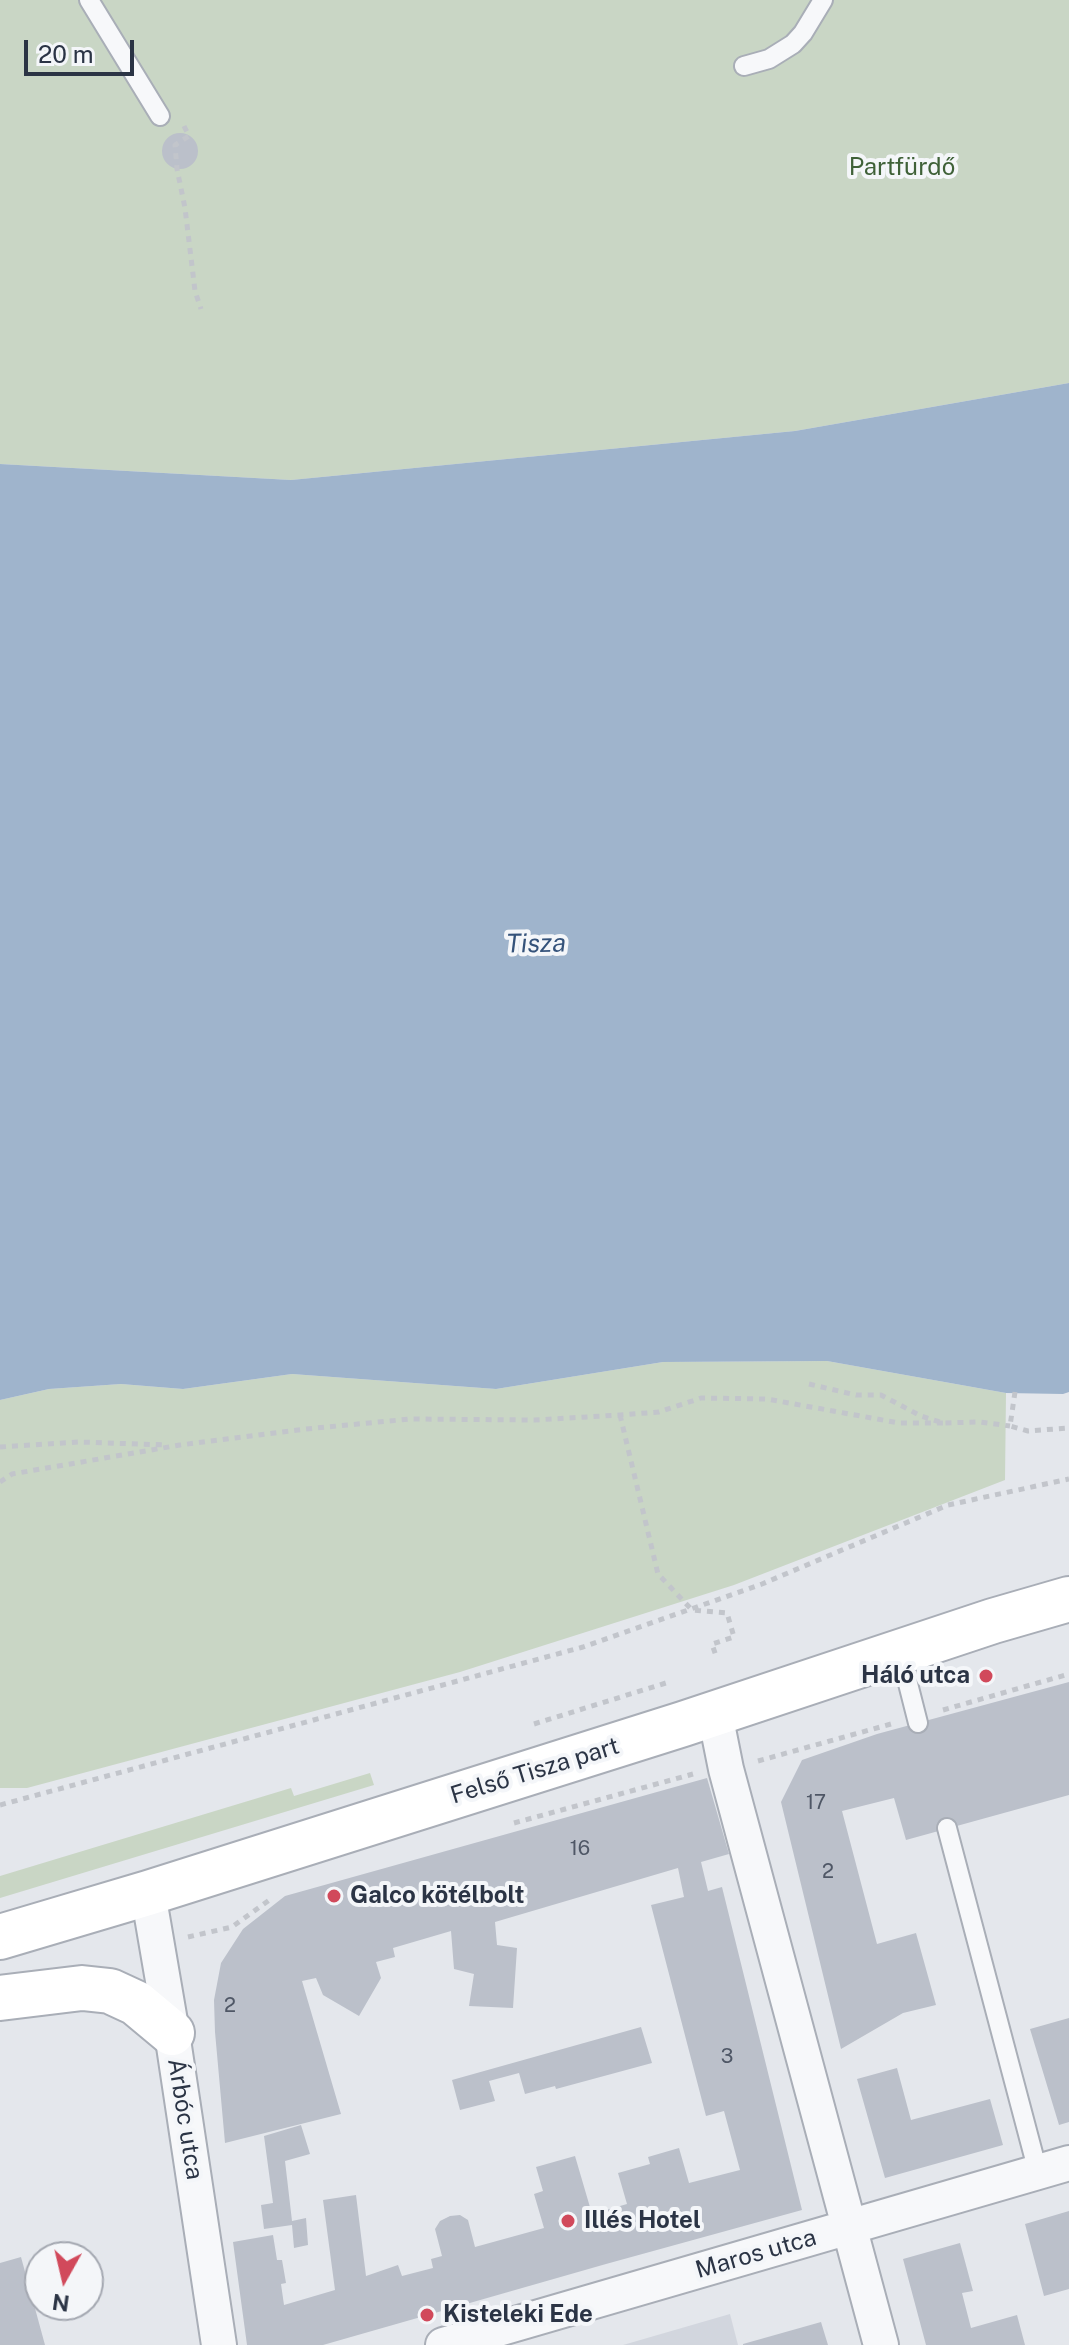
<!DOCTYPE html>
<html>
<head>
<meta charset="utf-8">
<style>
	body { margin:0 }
	#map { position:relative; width:1069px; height:2345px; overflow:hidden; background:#e4e7ec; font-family:"Public Sans",sans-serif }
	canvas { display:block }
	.north { position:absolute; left:24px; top:2241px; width:80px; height:80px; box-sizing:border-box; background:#f4f6f9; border:2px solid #a4a8b1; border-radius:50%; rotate:188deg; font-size:22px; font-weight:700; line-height:32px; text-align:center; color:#2b3445 }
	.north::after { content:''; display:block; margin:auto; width:28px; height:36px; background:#d1495b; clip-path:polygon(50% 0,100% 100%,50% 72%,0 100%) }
	.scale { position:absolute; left:24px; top:40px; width:110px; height:36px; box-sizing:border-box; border:4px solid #2b3445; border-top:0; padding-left:10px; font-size:24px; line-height:28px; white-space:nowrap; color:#2b3445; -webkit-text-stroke:6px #f4f6f9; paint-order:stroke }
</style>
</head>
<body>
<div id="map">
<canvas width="1069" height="2345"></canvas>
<div class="north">N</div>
<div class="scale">20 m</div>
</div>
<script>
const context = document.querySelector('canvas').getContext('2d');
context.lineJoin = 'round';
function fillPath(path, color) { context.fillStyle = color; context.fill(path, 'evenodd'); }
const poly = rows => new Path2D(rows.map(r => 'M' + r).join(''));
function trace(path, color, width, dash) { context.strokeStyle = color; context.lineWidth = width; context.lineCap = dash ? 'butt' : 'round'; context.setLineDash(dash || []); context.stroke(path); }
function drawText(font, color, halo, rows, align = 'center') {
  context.font = font + ' "Public Sans",sans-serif'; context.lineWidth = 8; context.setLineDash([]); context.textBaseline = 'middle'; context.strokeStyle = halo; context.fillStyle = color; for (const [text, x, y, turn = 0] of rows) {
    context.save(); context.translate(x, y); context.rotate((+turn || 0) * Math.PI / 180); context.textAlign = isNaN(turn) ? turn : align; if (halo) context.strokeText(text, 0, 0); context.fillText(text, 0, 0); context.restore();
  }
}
fillPath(poly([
	[730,2314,738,2345,623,2345]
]), '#d2d6de');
fillPath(poly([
	[0,0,1069,0,1069,383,795,431,291,480,0,464],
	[827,1361,1006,1393,1005,1480,734,1585,460,1672,27,1788,0,1788,0,1400,49,1389,121,1384,183,1389,292,1374,496,1389,663,1362],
	[370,1773,374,1785,0,1898,0,1876,291,1788,294,1796]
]), '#c9d6c5');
fillPath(poly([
	[1069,383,1069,1392,1063,1394,1006,1393,827,1361,663,1362,496,1389,292,1374,183,1389,121,1384,49,1389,0,1400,0,464,291,480,795,431]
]), '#9fb4cc');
fillPath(poly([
	'162 151a18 18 0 1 1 36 0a18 18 0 1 1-36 0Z',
	[1069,1682,1069,1795,906,1840,894,1798,842,1811,877,1944,916,1933,936,2005,903,2013,841,2049,781,1802,802,1760,877,1734],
	[707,1778,729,1854,701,1862,708,1891,722,1887,802,2210,606,2264,323,2345,247,2345,233,2242,273,2235,277,2260,282,2260,286,2283,281,2284,284,2305,335,2290,323,2200,356,2195,366,2276,398,2265,402,2276,433,2268,431,2259,442,2256,435,2229,440,2221,450,2216,460,2215,468,2220,475,2247,544,2228,534,2194,543,2191,536,2167,575,2156,592,2214,627,2204,618,2173,650,2164,648,2157,679,2148,689,2183,740,2170,724,2111,706,2116,651,1905,684,1897,678,1868,495,1922,497,1945,517,1948,513,2008,469,2006,474,1974,454,1969,451,1931,393,1948,395,1957,376,1962,381,1978,359,2016,323,1995,316,1978,302,1981,341,2114,225,2143,215,2032,214,2000,221,1963,243,1929,285,1896],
	[1069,2018,1069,2122,1059,2125,1030,2029],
	[641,2027,652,2063,556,2089,555,2086,525,2094,519,2073,489,2081,495,2101,460,2110,452,2080],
	[897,2068,911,2120,990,2099,1003,2145,885,2178,857,2079],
	[301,2125,310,2154,285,2161,292,2221,306,2218,308,2245,294,2248,292,2225,264,2229,261,2205,273,2203,264,2136],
	[1069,2211,1069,2289,1044,2296,1025,2224],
	[960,2243,973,2291,962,2293,971,2328,1017,2315,1025,2345,926,2345,903,2259],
	[21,2257,45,2345,0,2345,0,2263],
	[821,2322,828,2345,743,2345,743,2344]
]), '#bbc0ca');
const lane = poly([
	[89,0,160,116],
	[744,66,769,59,793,44,803,33,823,0],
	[900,1652,918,1723],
	[947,1828,1038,2172]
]);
const street = poly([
	[715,1714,726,1769,881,2345],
	[148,1893,172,2033,219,2345],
	[443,2345,1069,2163]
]);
const secondary = poly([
	[0,1937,148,1893,683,1724,993,1621,1069,1599],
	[0,1998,82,1988,110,1991,136,2003,172,2033]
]);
trace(lane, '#a9aeb7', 22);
trace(street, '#a9aeb7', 38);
trace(secondary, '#a9aeb7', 48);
trace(poly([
	[184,126,189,136,175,145,177,169,185,208,195,291,201,309],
	[809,1384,856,1395,881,1395,921,1416,943,1423,980,1422,1010,1426],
	[1015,1392,1010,1426,1028,1431,1069,1428],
	[620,1415,658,1574,692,1610,727,1613,734,1637,712,1644,716,1656],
	[0,1447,79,1442,167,1445],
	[0,1482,12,1474,180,1445,306,1429,410,1419,535,1420,620,1415,659,1412,701,1398,767,1399,899,1423,943,1423],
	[943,1710,1069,1674],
	[534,1724,669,1682],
	[758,1761,891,1724],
	[0,1805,583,1647,762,1584,948,1505,1069,1479],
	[514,1823,693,1774],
	[188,1937,232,1927,272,1898]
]), '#c2c5cb', 5, [6, 6]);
trace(lane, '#f7f8fa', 18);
trace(street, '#f7f8fa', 34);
trace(secondary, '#fff', 44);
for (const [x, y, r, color] of [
	[986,1676,8,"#d1495b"],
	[334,1896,8,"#d1495b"],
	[568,2221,8,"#d1495b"],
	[427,2315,8,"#d1495b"]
]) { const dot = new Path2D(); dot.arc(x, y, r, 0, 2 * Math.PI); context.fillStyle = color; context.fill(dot); trace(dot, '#f4f6f9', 3); }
drawText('20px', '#4f5766', null, [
	["17",816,1803],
	["16",580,1849],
	["2",828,1872],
	["2",230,2006],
	["3",727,2057]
]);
drawText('24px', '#3f6138', '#f4f6f9', [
	["Partfürdő",902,168]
]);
drawText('bold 24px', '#2b3445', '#f4f6f9', [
	["Háló utca",970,1676,"right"],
	["Galco kötélbolt",350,1896],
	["Illés Hotel",584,2221],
	["Kisteleki Ede",443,2315]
], 'left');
drawText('24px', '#2b3445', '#f4f6f9', [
	["Felső Tisza part",535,1771,-17],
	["Árbóc utca",185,2119,81],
	["Maros utca",756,2254,-16]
]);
drawText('italic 26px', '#34527a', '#f4f6f9', [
	["Tisza",536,944,-1]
]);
</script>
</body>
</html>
